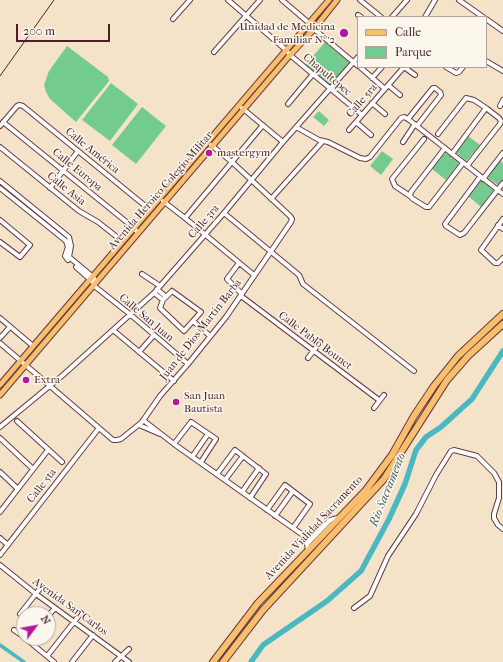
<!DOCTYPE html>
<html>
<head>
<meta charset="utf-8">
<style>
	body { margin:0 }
	#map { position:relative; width:503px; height:662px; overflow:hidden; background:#f5e3c9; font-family:"IM FELL French Canon",serif }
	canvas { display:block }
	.legend { position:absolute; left:357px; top:16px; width:130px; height:52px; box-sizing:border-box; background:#fbf7ec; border:1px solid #b4a19f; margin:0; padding:5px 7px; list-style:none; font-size:12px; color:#4a1f2b }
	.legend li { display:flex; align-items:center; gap:8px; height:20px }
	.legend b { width:20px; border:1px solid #b4a19f }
	.north { position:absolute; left:16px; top:606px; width:40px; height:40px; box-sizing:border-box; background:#fbf7ec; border:1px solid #b4a19f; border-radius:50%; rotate:58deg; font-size:11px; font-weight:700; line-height:16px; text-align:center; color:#4a1f2b }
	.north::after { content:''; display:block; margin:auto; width:14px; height:18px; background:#b5179e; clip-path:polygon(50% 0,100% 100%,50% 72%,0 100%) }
	.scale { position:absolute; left:16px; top:24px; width:94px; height:18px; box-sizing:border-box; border:2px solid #4a1f2b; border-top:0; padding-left:5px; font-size:12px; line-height:14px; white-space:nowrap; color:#4a1f2b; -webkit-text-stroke:3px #fbf7ec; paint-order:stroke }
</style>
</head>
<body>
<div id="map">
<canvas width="503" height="662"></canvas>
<ul class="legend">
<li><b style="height:5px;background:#f9bf6d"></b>Calle</li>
<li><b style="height:11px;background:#74cb90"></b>Parque</li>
</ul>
<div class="north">N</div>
<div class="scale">200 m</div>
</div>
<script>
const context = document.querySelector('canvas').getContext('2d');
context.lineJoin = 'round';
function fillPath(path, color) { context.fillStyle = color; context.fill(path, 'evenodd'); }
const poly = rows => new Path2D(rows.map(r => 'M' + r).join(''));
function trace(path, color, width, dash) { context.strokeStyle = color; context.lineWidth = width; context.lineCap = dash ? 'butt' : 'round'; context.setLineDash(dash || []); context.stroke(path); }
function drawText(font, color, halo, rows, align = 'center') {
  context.font = font + ' "IM FELL French Canon",serif'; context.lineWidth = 3; context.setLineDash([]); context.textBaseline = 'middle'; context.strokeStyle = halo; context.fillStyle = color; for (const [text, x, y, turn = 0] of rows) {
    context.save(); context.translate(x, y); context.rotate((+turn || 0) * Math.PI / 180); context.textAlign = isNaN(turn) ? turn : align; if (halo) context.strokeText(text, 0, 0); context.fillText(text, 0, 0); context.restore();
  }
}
fillPath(poly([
	[325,42,350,63,329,87,305,66],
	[67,46,108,77,109,81,76,122,50,99,46,92,44,85,49,71],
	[111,83,138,104,110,141,82,120],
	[142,107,166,126,136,164,112,145],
	[319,111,329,120,324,126,313,117],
	[468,136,480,145,467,160,466,161,457,153,456,151],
	[382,151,393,159,381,175,370,166],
	[446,153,458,162,458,165,446,180,432,169,444,154],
	[499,160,503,163,503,180,498,185,488,178,488,176],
	[480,181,482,181,493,189,493,191,481,207,468,196]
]), '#74cb90');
trace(poly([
	[0,645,24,662]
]), '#49b8c2', 3.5);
trace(poly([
	[251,662,263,645,327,601,361,571,389,519,405,484,416,450,426,437,441,427,472,399,503,351]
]), '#49b8c2', 5.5);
const minor = poly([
	[228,0,286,50,290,55,362,115],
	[282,0,309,23,314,29,358,66],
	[360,0,381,17],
	[459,0,483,17],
	[358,15,361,17],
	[392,17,407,0],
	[425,17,435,0],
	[173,19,190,0],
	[486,19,503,31],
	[214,52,260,0],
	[486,61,503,71],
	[360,67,385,89],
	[404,67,415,75],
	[446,67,456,73,459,72,463,67],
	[372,78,382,67],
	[388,85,400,95],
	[372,103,385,114],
	[288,104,313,74],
	[500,106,503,100],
	[242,108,283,142],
	[408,119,433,88,435,88,440,92,441,95,417,126],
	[3,122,134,228,138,233],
	[356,122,371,135],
	[0,126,17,106,19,105,23,106,149,209],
	[296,127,319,140,328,142,360,158,366,159,370,157,401,118,404,117,408,119,503,194],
	[349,130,404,67],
	[438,134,466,98,474,100,486,108],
	[403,142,415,124],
	[0,147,79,211,98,222,122,241],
	[445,148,411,192,410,196,413,199,426,207,429,207,463,163],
	[452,154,486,108,499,118,501,121,500,124,467,166],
	[480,177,445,224,446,226,460,235,464,233,503,183],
	[483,179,503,153],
	[0,181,69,237,71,246,69,257,92,276,96,281],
	[0,188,66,241,68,247,65,256,68,260],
	[50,188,78,151],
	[410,196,395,186,392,179,424,139],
	[271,199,323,141],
	[163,201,185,218,254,275],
	[224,213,299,275,303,284,414,371],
	[185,218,263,125],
	[503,219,481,250,495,263,498,263,503,258],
	[0,220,30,245,20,257,0,242],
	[498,225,503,229],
	[239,263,227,279,242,294],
	[76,267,94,283],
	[142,274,160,286],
	[93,285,131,315,188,364],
	[157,289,166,297],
	[172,291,201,312,184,331,160,308,163,300,172,291],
	[154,293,163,300],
	[241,296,379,400],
	[0,318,33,346],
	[193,321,210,336],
	[113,330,174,381],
	[0,338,10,327],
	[0,343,113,440,117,440,121,439,142,422,160,396,188,364,226,317,291,222,292,219,290,216,232,162,211,145],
	[139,352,154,335],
	[308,358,320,342],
	[374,408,384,395],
	[143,420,174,444,310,540],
	[17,421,62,462],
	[139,425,160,434],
	[0,427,63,375,154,293,224,213,283,142,358,57],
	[0,438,33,469],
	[174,444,191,422,216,439,201,462],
	[192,457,208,434],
	[0,472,18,489],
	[217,474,235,450,266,474,250,498],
	[225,480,243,456],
	[242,492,259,468],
	[267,510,285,485,310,504,293,528],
	[0,512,48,450],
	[275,516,293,491],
	[0,538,8,545],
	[308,551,307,544,330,520,338,518],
	[0,555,99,428],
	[0,565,36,594,129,662],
	[354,608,370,596,388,556,416,514,436,475,451,451,454,450,477,456,494,473,499,482,499,498,494,514,494,518,498,525,503,529],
	[20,614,42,586],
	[48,616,55,608],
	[14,630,24,637],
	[25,638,54,662],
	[48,655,81,613],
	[72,662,93,635],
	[115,662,129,649]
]);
const major = poly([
	[0,385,329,0],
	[0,395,290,55,314,29,337,0]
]);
const highway = poly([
	[213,662,258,603,366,490,392,455,414,416,434,386,458,356,503,314],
	[223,662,263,610,384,479,447,380,468,356,503,324]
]);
trace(minor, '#643c43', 6);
trace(major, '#643c43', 7);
trace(highway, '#643c43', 8);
trace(minor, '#fff', 4);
trace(major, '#f9bf6d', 5);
trace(highway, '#f9bf6d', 6);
trace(poly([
	[0,76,54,0]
]), '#4a1f2b', 1);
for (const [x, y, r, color] of [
	[344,33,5,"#b5179e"],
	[209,153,4,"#b5179e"],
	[26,380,4,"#b5179e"],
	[176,402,4,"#b5179e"]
]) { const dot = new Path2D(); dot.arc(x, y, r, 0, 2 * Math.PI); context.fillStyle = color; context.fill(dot); trace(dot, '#fbf7ec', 1.5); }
drawText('11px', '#4a1f2b', '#fbf7ec', [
	["Unidad de Medicina",335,27,"right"],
	["Familiar Nº 2",335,40,"right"],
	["mastergym",217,153],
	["Extra",34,380],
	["San Juan",184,396],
	["Bautista",184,409]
], 'left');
drawText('11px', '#4a1f2b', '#fbf7ec', [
	["Chapultepec",327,75,40],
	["Calle 5ra",362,101,-49],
	["Calle América",92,151,39],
	["Calle Europa",77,170,39],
	["Calle Asia",66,189,39],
	["Avenida Heroico Colegio Militar",161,191,-49],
	["Calle 3ra",204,222,-49],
	["Calle San Juan",146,318,40],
	["Juan de Dios Martin Barba",201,330,-52],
	["Calle Pablo Bounet",315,341,37],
	["Calle 5ta",42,486,-52],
	["Avenida Vialidad Sacramento",314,528,-47],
	["Avenida San Carlos",70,607,36]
]);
drawText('italic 12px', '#4a5c67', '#fbf7ec', [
	["Rio Sacramento",388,490,-68]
]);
</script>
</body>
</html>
